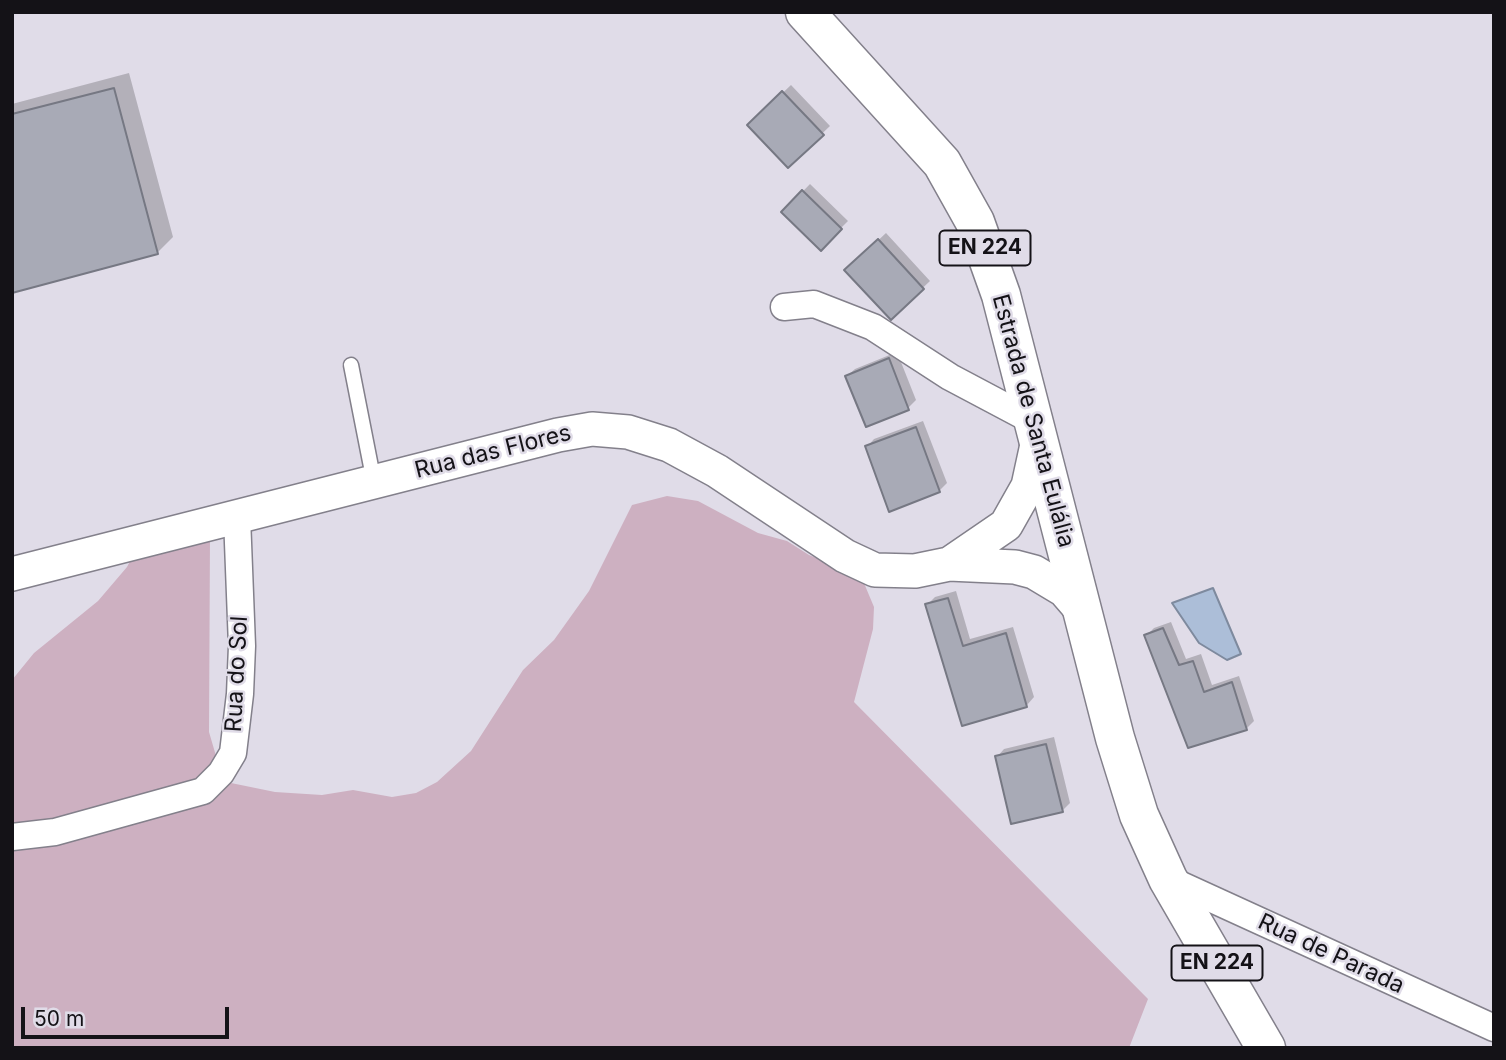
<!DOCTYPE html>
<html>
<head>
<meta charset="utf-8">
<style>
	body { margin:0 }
	#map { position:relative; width:1506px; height:1060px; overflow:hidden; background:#e0dce8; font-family:Inter,sans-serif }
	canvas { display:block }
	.frame { position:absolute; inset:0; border:14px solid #141217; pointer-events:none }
	.scale { position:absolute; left:21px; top:1007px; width:208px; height:32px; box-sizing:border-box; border:4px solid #141217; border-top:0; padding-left:9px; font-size:21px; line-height:24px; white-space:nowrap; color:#141217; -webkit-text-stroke:5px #e0dce8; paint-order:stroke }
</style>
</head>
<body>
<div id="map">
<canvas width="1506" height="1060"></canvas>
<div class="frame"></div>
<div class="scale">50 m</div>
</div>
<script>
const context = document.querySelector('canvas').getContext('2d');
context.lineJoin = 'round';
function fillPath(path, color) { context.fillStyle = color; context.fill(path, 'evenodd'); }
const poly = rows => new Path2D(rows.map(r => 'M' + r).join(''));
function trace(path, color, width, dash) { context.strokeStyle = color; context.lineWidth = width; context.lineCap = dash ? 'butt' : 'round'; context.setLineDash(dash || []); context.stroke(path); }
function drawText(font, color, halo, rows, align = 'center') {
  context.font = font + ' Inter,sans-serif'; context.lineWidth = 5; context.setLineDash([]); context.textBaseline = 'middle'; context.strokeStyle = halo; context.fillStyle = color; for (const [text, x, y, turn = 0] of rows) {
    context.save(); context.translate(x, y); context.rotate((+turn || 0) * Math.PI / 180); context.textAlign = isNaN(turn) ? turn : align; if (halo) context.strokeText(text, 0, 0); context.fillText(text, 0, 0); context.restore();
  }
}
fillPath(poly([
	[667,496,698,501,758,533,787,541,809,555,861,576,874,607,873,629,854,702,1148,999,1129,1048,12,1048,12,680,34,653,98,601,127,567,134,553,210,536,209,732,221,773,231,783,275,792,322,795,353,790,392,797,416,793,437,782,471,751,523,670,554,640,589,591,632,505]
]), '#cdb0c1');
const water = poly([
	[1213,588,1241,654,1227,660,1199,643,1172,603,1213,588]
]);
fillPath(water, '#acbed8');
trace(water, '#7e8a9e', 2);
fillPath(poly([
	[129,73,173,237,157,253,12,291,12,104],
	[791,85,830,126,788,166,749,125],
	[810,184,848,221,821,248,783,212],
	[886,233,930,281,891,318,854,263],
	[897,352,916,400,908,408,867,425,847,376,855,369],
	[923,421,947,483,939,491,867,447,874,439],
	[956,591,970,639,1013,627,1034,697,1027,705,963,724,927,605,935,597],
	[1171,622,1186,659,1201,654,1212,685,1239,676,1254,721,1246,729,1189,746,1146,636,1154,628],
	[1054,737,1070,803,1062,811,997,757,1004,749]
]), '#0003');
const building = poly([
	[114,88,158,254,12,293,12,114,114,88],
	[782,91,824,135,788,168,747,125,782,91],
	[802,190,842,229,821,251,781,212,802,190],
	[878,239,924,289,891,320,844,270,878,239],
	[889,358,909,410,866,427,845,376,889,358],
	[916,427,940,492,889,512,865,446,916,427],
	[948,598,963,646,1006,633,1027,707,962,726,925,604,948,598],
	[1163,628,1179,665,1193,661,1204,692,1232,682,1247,730,1188,748,1144,635,1163,628],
	[1046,744,1063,812,1011,824,995,756,1046,744]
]);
fillPath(building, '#a8aab6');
trace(building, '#767883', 2);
const service = poly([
	[351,365,374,482]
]);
const minor = poly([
	[784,307,814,304,873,327,950,377,1033,421],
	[12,837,55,832,203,791,221,773,233,753,240,694,242,646,237,517],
	[1168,879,1494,1028]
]);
const tertiary = poly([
	[949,564,1015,567,1034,572,1064,590,1083,612],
	[12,574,558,435,592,429,628,432,669,445,717,471,845,556,875,570,915,571,949,564,1006,525,1028,486,1038,440]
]);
const primary = poly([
	[805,12,942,163,975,222,1001,295,1115,738,1139,815,1168,879,1266,1048]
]);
trace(service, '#83808b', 17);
trace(minor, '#83808b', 29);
trace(tertiary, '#83808b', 36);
trace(primary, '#83808b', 41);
trace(service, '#fff', 14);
trace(minor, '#fff', 26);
trace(tertiary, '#fff', 33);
trace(primary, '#fff', 38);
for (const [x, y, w] of [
	[985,248,91],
	[1217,963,91]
]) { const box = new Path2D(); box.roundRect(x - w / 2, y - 17.5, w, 35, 5); context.fillStyle = '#e0dce8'; context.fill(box); trace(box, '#141217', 2); }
drawText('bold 21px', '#141217', null, [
	["EN 224",985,248],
	["EN 224",1217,963]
]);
drawText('23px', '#141217', '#e0dce8', [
	["Estrada de Santa Eulália",1033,421,75],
	["Rua das Flores",493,452,-14],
	["Rua do Sol",237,674,-87],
	["Rua de Parada",1331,954,25]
]);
</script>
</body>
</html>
